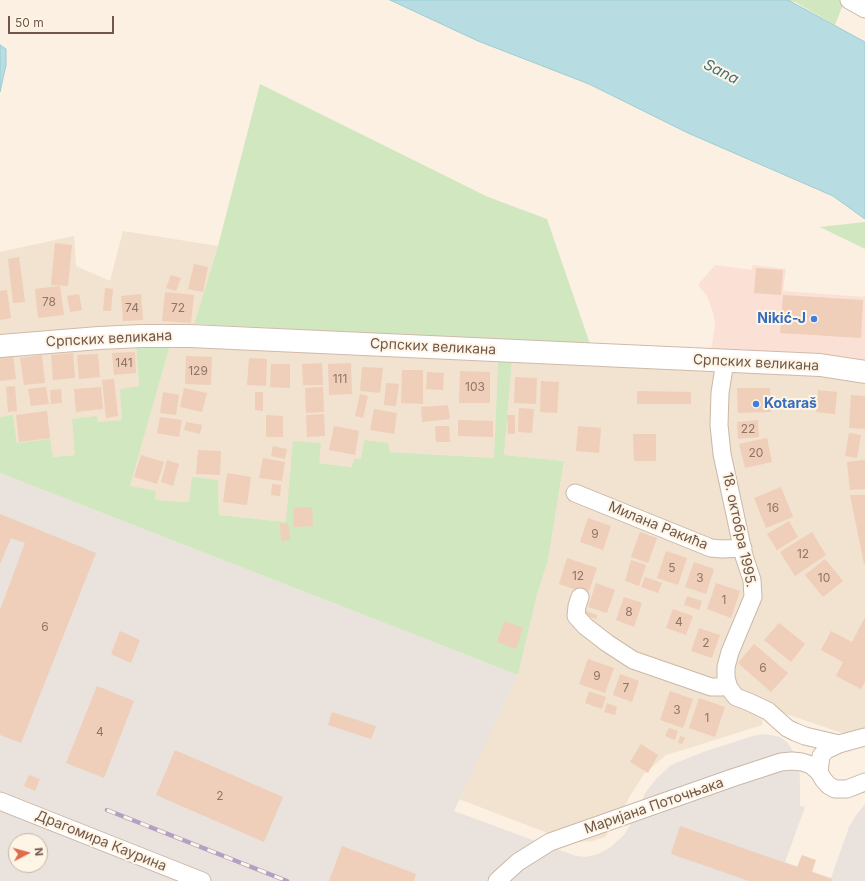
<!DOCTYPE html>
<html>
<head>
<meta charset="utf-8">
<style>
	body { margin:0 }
	#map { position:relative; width:865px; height:881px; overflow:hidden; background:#fbf0e1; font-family:Inter,sans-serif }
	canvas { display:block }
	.north { position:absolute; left:8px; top:833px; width:40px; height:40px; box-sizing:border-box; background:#fef5e6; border:1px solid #c5b6a7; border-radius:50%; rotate:84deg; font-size:11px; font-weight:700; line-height:16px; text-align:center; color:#705749 }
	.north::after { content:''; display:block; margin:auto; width:14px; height:18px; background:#e06a4b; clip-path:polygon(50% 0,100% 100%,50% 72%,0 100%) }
	.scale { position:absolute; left:8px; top:16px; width:106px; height:18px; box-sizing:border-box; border:2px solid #705749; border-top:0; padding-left:5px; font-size:12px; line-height:14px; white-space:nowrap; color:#705749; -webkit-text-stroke:3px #fef5e6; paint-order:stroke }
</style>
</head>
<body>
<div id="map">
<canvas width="865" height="881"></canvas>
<div class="north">N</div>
<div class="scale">50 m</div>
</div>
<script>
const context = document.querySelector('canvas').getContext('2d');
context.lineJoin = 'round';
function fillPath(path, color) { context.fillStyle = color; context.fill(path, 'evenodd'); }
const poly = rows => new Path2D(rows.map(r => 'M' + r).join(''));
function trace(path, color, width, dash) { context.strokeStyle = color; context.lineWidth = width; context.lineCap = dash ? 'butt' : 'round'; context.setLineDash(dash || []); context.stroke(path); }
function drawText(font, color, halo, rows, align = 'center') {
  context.font = font + ' Inter,sans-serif'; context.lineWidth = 4; context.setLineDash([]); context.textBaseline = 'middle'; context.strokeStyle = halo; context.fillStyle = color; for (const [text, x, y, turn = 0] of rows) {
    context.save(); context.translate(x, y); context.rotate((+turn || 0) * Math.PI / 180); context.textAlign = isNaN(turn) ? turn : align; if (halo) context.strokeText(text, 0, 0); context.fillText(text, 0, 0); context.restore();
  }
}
fillPath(poly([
	[123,231,218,246,194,324,135,326,139,386,122,420,98,422,97,416,75,455,53,457,17,443,13,416,0,417,0,252,74,236,76,266,110,281],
	[171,342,498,360,494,458,390,452,364,440,361,459,354,459,353,467,319,463,286,522,219,515,218,480,189,502,155,500,130,486],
	[512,361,839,377,865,381,865,732,859,733,842,733,754,703,763,715,762,725,686,749,666,755,644,774,630,796,616,823,605,837,592,841,576,842,563,839,459,799,518,675,537,595,548,560,564,461,504,455]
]), '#f2e2d0');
fillPath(poly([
	[715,265,752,270,753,265,786,269,783,291,865,297,865,362,711,351,715,325,713,312,707,296,698,285]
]), '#fbe0d5');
fillPath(poly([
	[0,473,518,675,454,811,576,856,586,857,598,854,611,847,624,835,636,816,645,793,657,778,671,765,706,751,753,736,765,734,780,737,788,743,795,755,799,765,800,783,800,806,805,807,785,862,831,878,849,827,857,814,865,804,865,881,0,881],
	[16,841,40,841,40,865,16,865]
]), '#eae2dc');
fillPath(poly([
	[782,0,840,0,844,2,835,25,795,2],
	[260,84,488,197,547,219,590,344,194,324,218,246],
	[865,222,865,249,820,227],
	[171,342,130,486,156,491,155,500,189,502,192,477,218,480,219,515,286,522,293,441,321,443,319,463,352,467,354,459,361,459,364,440,388,443,390,452,494,458,498,360,512,361,504,455,564,461,548,560,537,595,518,675,0,473,0,417,13,415,17,443,50,439,53,457,75,455,72,419,97,416,98,422,122,420,120,389,139,386,136,344]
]), '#d1e7c0');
const water = poly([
	[390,0,788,0,865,42,865,219,833,196,688,133,589,84,478,41,390,0],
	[0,45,6,49,6,65,0,92,0,45]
]);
fillPath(water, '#b7dde3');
trace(water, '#9dccd4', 1);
fillPath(poly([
	[55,243,72,245,68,286,51,285],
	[19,257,25,302,13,303,8,259],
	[194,264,208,267,203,292,188,289],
	[756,268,783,270,781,295,754,293],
	[171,275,181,278,176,291,166,288],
	[60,286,64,315,38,318,35,289],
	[105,288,113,289,111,311,103,311],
	[7,290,11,318,0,320,0,291],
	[165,292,194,295,191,323,162,321],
	[79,294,82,310,70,312,67,296],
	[141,294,143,320,123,321,121,296],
	[783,295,863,300,861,338,780,333],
	[135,352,136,373,114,375,112,353],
	[73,353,75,378,53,380,51,355],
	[98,354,100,377,79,379,77,355],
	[42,355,45,383,24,385,20,358],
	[13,356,16,379,0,381,0,357],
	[186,356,212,357,211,385,185,384],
	[249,358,267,359,266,386,247,385],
	[322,363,323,385,303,385,302,364],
	[351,363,352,394,329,395,328,364],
	[271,364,290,364,290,388,270,387],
	[362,367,383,368,380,393,360,391],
	[402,370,423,370,423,404,401,403],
	[460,371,490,372,490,403,459,403],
	[427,372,444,373,443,390,426,389],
	[515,377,537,378,536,404,514,403],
	[114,379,118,416,106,418,102,380],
	[541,381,559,382,557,413,540,412],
	[386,383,399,384,396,406,384,405],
	[15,386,17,411,8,412,6,387],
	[46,387,49,404,31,406,28,389],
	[101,387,103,409,76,412,74,389],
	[323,387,324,412,306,413,305,388],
	[184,388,207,393,202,412,180,407],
	[737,388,770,388,771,412,738,413],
	[61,389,62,403,51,404,50,390],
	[818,390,837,392,835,414,816,412],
	[637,391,691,392,691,404,637,404],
	[163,392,179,395,176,415,160,413],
	[255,392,263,392,263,411,255,410],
	[360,394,368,396,363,418,355,416],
	[851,395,865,396,865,429,849,428],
	[448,405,450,419,422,422,421,407],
	[519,408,534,409,532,433,518,432],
	[374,409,397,413,394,434,370,430],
	[47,411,50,438,19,442,16,415],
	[324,414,325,436,307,437,306,415],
	[266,415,283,416,283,437,266,437],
	[507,415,515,415,515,434,508,434],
	[160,417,182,420,179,437,157,433],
	[458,420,493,421,493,437,458,436],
	[758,420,759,437,738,439,737,422],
	[186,422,202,425,200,434,184,430],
	[334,426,359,431,355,455,329,450],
	[435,426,449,426,450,442,436,442],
	[578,426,601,428,599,453,576,451],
	[849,433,861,435,857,458,845,456],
	[633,434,656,434,656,461,634,461],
	[767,438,772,462,745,468,739,444],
	[273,446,287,449,285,459,271,456],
	[198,450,221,451,220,475,196,474],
	[141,455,164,462,157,484,134,477],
	[263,458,285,462,282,481,259,478],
	[167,460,179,464,173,486,161,482],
	[865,460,865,489,850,490,847,462],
	[227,473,251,477,247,505,223,502],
	[272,484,281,485,280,496,271,495],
	[781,487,793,517,766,528,754,498],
	[850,495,865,495,865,564,864,564],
	[312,507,313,526,294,527,293,508],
	[0,514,96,553,21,743,0,735,0,610,25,543,11,538,0,564],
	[588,518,611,526,603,550,580,542],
	[789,521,798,537,777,550,767,534],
	[288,523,290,540,281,541,280,524],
	[640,532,657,538,648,563,631,557],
	[812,532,826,555,795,576,780,552],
	[666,551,687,558,678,585,657,578],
	[567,558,597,568,588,594,559,584],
	[825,559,843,581,823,597,805,575],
	[631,560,646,565,639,586,625,581],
	[694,562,714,569,706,594,685,587],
	[645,577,662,583,658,593,641,587],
	[596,583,615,590,607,613,588,607],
	[716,583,740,591,731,618,707,609],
	[687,596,702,601,699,610,684,605],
	[624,597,642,603,634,627,616,620],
	[673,609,693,616,686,635,666,628],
	[586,611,597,615,596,619,584,615],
	[865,617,865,682,861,689,836,676,843,662,821,650,831,631,852,642],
	[504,621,523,628,516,649,497,642],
	[779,623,805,644,791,662,764,640],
	[699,628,720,635,712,658,691,651],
	[120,631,140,640,131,663,111,654],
	[754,644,788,673,771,692,738,663],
	[588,659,614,668,605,693,579,684],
	[620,674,639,681,632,702,613,695],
	[97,686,134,701,104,778,66,763],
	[589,691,606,697,602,709,585,703],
	[670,691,693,699,683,728,660,720],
	[699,698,725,707,715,737,689,728],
	[607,703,617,707,615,715,604,712],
	[332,712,376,726,371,739,328,725],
	[669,728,678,731,675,740,665,736],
	[680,736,685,738,682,744,678,743],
	[641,744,658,755,648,773,630,762],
	[175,750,283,797,264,842,156,795],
	[29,775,40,779,35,791,24,786],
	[680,826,797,867,802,855,816,860,812,872,832,879,831,881,749,881,671,854],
	[342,846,416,874,414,881,329,881]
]), '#efceba');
const street = poly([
	[849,0,865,9],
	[725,361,720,393,719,425,722,454,744,556,752,580,753,597,730,652,726,667,726,678,729,688,736,697,749,702,768,711,787,728,795,732,805,736,839,744],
	[575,493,711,548,722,549,743,548],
	[580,597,577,606,576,616,585,626,607,643,633,660,711,687,722,687,728,685],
	[865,737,839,744,826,750,821,756,819,772,823,779,828,785,835,789,847,789,865,782],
	[0,801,202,881],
	[497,881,518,862,550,842,732,778,781,762,792,761,802,762,811,765,819,772]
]);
const secondary = poly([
	[0,346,99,338,141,336,190,336,820,365,865,372]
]);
trace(street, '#cab8a8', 19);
trace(secondary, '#d0baa9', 24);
trace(street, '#fff', 17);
trace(secondary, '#fff', 22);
const rail = poly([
	[107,810,287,881]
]);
trace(rail, '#b3a1c3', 4.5);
trace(rail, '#fef5e6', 3, [9]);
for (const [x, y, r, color] of [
	[814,319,4,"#3f7fe0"],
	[756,404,4,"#3f7fe0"]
]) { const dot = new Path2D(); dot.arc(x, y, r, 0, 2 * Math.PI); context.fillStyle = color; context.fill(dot); trace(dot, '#fef5e6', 1.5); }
drawText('12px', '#907565', null, [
	["78",49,302],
	["74",132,308],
	["72",178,308],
	["141",124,363],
	["129",198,371],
	["111",340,379],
	["103",475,387],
	["22",748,429],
	["20",756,453],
	["16",773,508],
	["9",595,534],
	["12",803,554],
	["5",672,568],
	["12",578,576],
	["3",700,578],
	["10",824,578],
	["1",724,600],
	["8",629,612],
	["4",679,622],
	["6",45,627],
	["2",706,643],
	["6",763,668],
	["9",597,676],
	["7",626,688],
	["3",677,710],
	["1",707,718],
	["4",100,732],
	["2",220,796]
]);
drawText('bold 14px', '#366cbe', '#fef5e6', [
	["Nikić-J",806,319],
	["Kotaraš",764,404,"left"]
], 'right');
drawText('14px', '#705749', '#fef5e6', [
	["Српских великана",109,339,-3],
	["Српских великана",433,347,3],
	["Српских великана",756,363,3],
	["Милана Ракића",658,526,22],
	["18. октобра 1995.",739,530,78],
	["Маријана Поточњака",654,806,-19],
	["Драгомира Каурина",101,841,22]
]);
drawText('italic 15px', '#41737c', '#fef5e6', [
	["Sana",721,72,27]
]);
</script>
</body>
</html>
